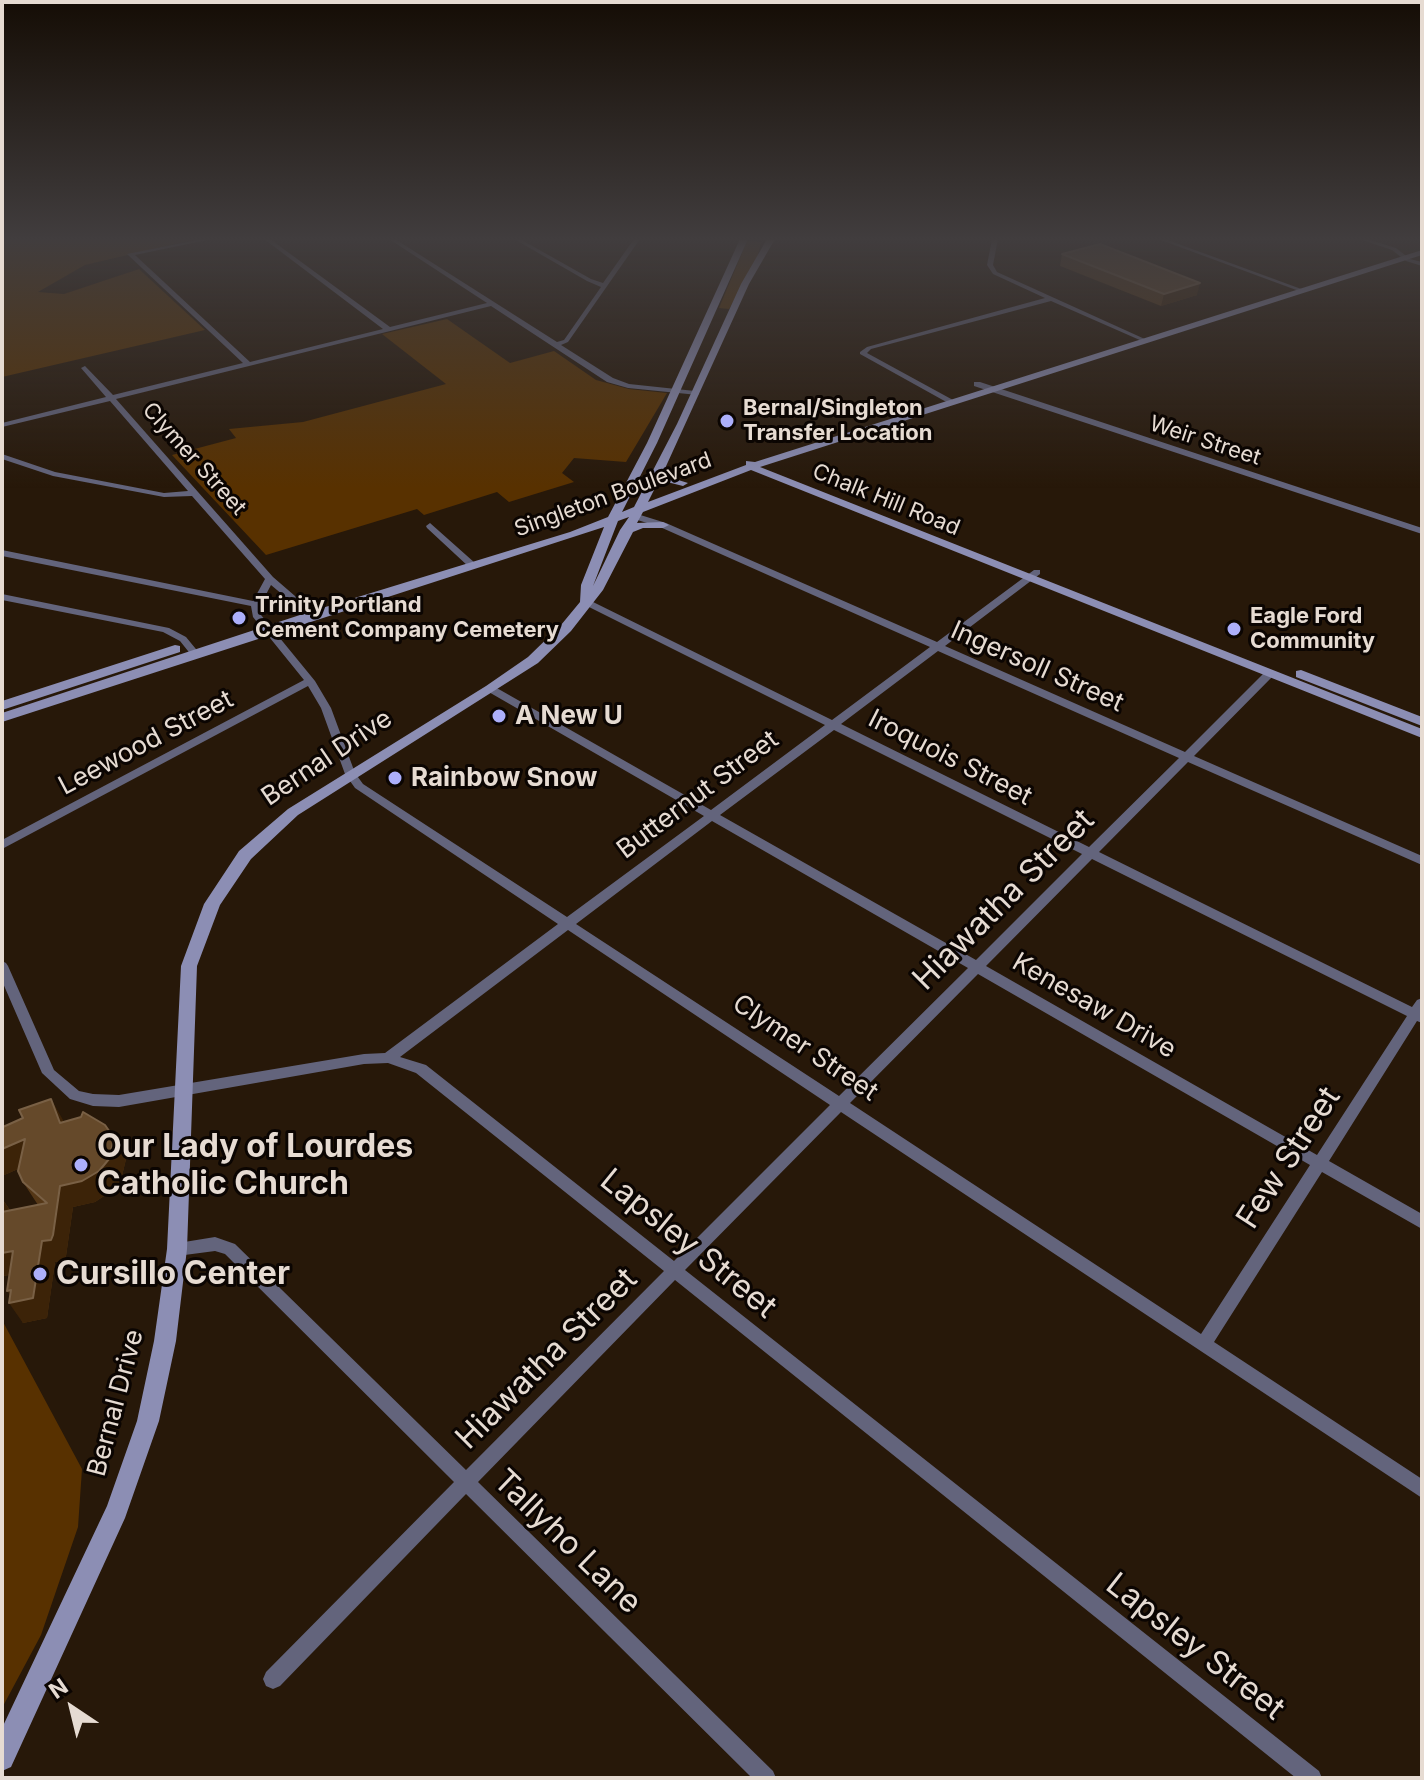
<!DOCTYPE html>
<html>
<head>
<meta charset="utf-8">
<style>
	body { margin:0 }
	#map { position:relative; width:1424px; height:1780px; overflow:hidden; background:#271809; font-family:Inter,sans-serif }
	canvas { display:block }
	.frame { position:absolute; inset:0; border:4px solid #e6dbd2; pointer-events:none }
	.north { position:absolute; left:32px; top:1668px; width:80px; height:80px; -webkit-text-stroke:6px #0b0502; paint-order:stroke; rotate:325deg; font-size:22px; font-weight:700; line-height:32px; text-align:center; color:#e6dbd2 }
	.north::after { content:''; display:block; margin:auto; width:28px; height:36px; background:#e6dbd2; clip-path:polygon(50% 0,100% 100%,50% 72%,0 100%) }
</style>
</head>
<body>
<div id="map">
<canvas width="1424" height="1780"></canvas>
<div class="frame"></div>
<div class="north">N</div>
</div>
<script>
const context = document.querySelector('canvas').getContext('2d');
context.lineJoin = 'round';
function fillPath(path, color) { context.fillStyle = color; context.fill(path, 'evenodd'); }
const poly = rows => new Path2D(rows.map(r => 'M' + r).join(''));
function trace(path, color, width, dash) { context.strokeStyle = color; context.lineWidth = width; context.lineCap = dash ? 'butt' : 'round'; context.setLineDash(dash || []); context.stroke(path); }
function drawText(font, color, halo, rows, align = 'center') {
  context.font = font + ' Inter,sans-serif'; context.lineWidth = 6; context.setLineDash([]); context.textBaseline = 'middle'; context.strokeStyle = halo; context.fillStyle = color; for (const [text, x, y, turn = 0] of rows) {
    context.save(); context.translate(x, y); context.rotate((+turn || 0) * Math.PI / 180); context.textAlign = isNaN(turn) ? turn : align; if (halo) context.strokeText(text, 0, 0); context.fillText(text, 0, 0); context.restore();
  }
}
fillPath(poly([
	[2,239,196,239,85,265,38,292,64,294,139,269,205,330,2,377],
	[747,241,761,242,757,260,729,309,719,308],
	[447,319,510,363,554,351,596,380,629,389,667,393,626,462,574,458,562,473,574,482,509,502,497,492,424,515,417,509,266,555,172,455,236,438,229,429,303,422,446,384,382,334],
	[2,1320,82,1469,78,1527,41,1635,2,1708]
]), '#583100');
fillPath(poly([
	[202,239,212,239,135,255,250,362,383,329,264,239,270,239,390,327,487,303,389,239,395,239,557,342,564,340,601,287,587,281,514,239,520,239,591,279,603,283,634,239,640,239,568,342,561,345,613,378,629,384,695,391,699,393,698,395,628,388,607,382,491,306,116,399,273,577,295,596,311,606,309,608,303,608,289,600,271,585,261,604,261,615,315,681,331,708,355,773,363,784,567,917,704,816,487,691,487,687,495,687,711,810,825,725,583,604,583,600,589,600,832,720,930,647,660,527,631,518,630,516,634,513,666,523,937,642,1034,570,1040,570,1040,574,945,646,1185,752,1266,671,1274,671,1274,675,1194,756,1422,856,1422,865,1188,762,1099,852,1412,1007,1417,1000,1422,998,1422,1023,1417,1021,1329,1161,1422,1214,1422,1229,1322,1172,1214,1342,1422,1479,1422,1498,841,1112,685,1270,1319,1771,1322,1778,1296,1778,675,1280,478,1482,773,1771,776,1778,752,1778,466,1494,280,1686,273,1689,266,1686,263,1679,266,1672,454,1482,225,1254,215,1251,177,1256,172,1254,169,1249,172,1244,215,1237,235,1244,466,1470,664,1271,416,1073,388,1063,364,1064,119,1107,93,1106,70,1099,42,1073,2,981,2,961,6,963,8,966,54,1070,79,1091,93,1094,119,1095,364,1054,385,1053,558,924,355,788,345,774,321,708,308,686,2,849,2,840,304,680,253,617,251,606,2,556,2,550,253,601,265,579,192,496,164,497,53,476,2,459,2,454,55,472,164,493,188,491,110,401,2,427,2,423,106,397,81,368,85,366,113,395,243,363,127,254,202,239],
	[938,651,1179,758,1089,847,841,724,938,651],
	[834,730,1082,854,976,960,720,815,834,730],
	[712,821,968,968,839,1096,576,924,712,821],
	[1092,859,1407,1016,1317,1155,986,966,1092,859],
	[568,930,830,1105,674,1261,426,1065,400,1057,568,930],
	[978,974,1310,1165,1201,1334,850,1103,978,974],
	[992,239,998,239,993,265,997,272,1147,340,1142,341,1051,301,871,349,867,353,953,400,954,402,950,404,860,354,860,352,867,347,1045,298,993,274,987,265,992,239],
	[1158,239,1165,239,1304,290,1299,291,1158,239],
	[1359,239,1367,239,1396,248,1410,259,1422,262,1422,266,1406,261,1392,250,1359,239],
	[974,382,980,382,1422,528,1422,534,974,386,974,382],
	[430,523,475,563,475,567,469,567,427,528,426,526,430,523],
	[2,594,169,628,186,637,200,654,195,657,192,656,180,641,163,632,2,600,2,594]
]), '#63647c');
fillPath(poly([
	[740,239,748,239,657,443,622,512,634,507,677,424,741,284,767,239,775,239,749,284,662,475,688,483,683,486,659,480,648,502,746,465,746,461,755,462,1422,250,1422,255,760,467,1422,729,1422,738,751,470,643,512,637,523,663,522,669,525,663,528,643,528,633,532,603,590,571,631,538,663,298,815,251,859,220,905,197,966,187,1249,176,1341,159,1421,125,1518,11,1767,2,1771,2,1728,107,1506,137,1421,154,1341,167,1249,181,966,204,904,239,851,288,809,486,686,528,657,561,625,580,602,581,585,604,527,2,722,2,713,309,612,570,532,608,517,647,443,740,239],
	[629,517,620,530,593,586,618,521,629,517],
	[175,645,180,646,180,652,2,710,2,701,175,645],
	[1301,670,1422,717,1422,726,1296,677,1296,671,1301,670]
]), '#8c8eb4');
fillPath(poly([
	[1062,254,1197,295,1161,306,1060,266],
	[63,1122,114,1138,126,1159,121,1180,110,1192,95,1202,73,1207,66,1256,64,1260,55,1262,47,1318,23,1323,10,1296,10,1275,2,1276,3,1200,10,1210,38,1205,23,1182,18,1169,2,1176,5,1126]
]), '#553716');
fillPath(poly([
	[1200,283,1197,295,1161,306,1164,294],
	[51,1099,63,1120,72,1145,60,1123],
	[2,1121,13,1139,25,1139,38,1160,2,1176],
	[114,1138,126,1159,121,1180,110,1192,95,1202,73,1207,66,1256,64,1260,55,1262,47,1318,23,1323,9,1303,15,1302,7,1291,42,1241,60,1186],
	[3,1200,17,1221,2,1213],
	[13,1251,27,1271,2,1276,2,1253]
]), '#3c2308');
const building = poly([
	[1100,244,1200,283,1164,294,1062,254,1100,244],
	[51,1099,60,1123,81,1117,83,1112,105,1125,114,1138,109,1159,99,1171,82,1181,60,1186,53,1235,51,1240,42,1241,33,1298,9,1303,11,1290,7,1291,13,1251,2,1253,2,1212,47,1203,23,1182,18,1171,25,1139,2,1149,2,1123,3,1127,23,1118,19,1110,51,1099]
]);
fillPath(building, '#65492a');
trace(building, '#796045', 2);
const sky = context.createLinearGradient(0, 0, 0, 488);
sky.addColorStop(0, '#150d05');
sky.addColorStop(0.49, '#413d3e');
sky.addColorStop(1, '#413d3e00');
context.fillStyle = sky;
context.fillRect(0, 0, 1424, 488);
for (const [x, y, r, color] of [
	[727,421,8,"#acaffb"],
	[239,618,8,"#acaffb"],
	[1234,629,8,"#acaffb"],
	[499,716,8,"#acaffb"],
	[395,778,8,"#acaffb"],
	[81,1165,8,"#acaffb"],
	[40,1274,8,"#acaffb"]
]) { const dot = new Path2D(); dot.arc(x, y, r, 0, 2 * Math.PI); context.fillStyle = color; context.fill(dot); trace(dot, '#0b0502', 3); }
drawText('bold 22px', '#e6dbd2', '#0b0502', [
	["Bernal/Singleton",743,408],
	["Transfer Location",743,433],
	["Trinity Portland",255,605],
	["Cement Company Cemetery",255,630],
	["Eagle Ford",1250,616],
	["Community",1250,641]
], 'left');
drawText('22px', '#e6dbd2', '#0b0502', [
	["Weir Street",1205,441,18],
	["Clymer Street",194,459,48],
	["Singleton Boulevard",613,495,-20],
	["Chalk Hill Road",886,500,22]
]);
drawText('26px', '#e6dbd2', '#0b0502', [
	["Ingersoll Street",1037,667,24],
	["Leewood Street",146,743,-28],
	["Bernal Drive",327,758,-34],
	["Iroquois Street",950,758,27],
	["Butternut Street",698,795,-37],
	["Kenesaw Drive",1094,1006,30],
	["Clymer Street",805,1048,34],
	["Bernal Drive",116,1403,-75]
]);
drawText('bold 26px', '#e6dbd2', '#0b0502', [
	["A New U",515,716],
	["Rainbow Snow",411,778]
], 'left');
drawText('32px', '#e6dbd2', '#0b0502', [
	["Hiawatha Street",1004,900,-45],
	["Few Street",1289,1158,-57],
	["Lapsley Street",688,1244,39],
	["Hiawatha Street",547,1359,-45],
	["Tallyho Lane",567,1542,44],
	["Lapsley Street",1195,1647,38]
]);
drawText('bold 32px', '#e6dbd2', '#0b0502', [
	["Our Lady of Lourdes",97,1147],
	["Catholic Church",97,1184],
	["Cursillo Center",56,1274]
], 'left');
</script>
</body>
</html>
